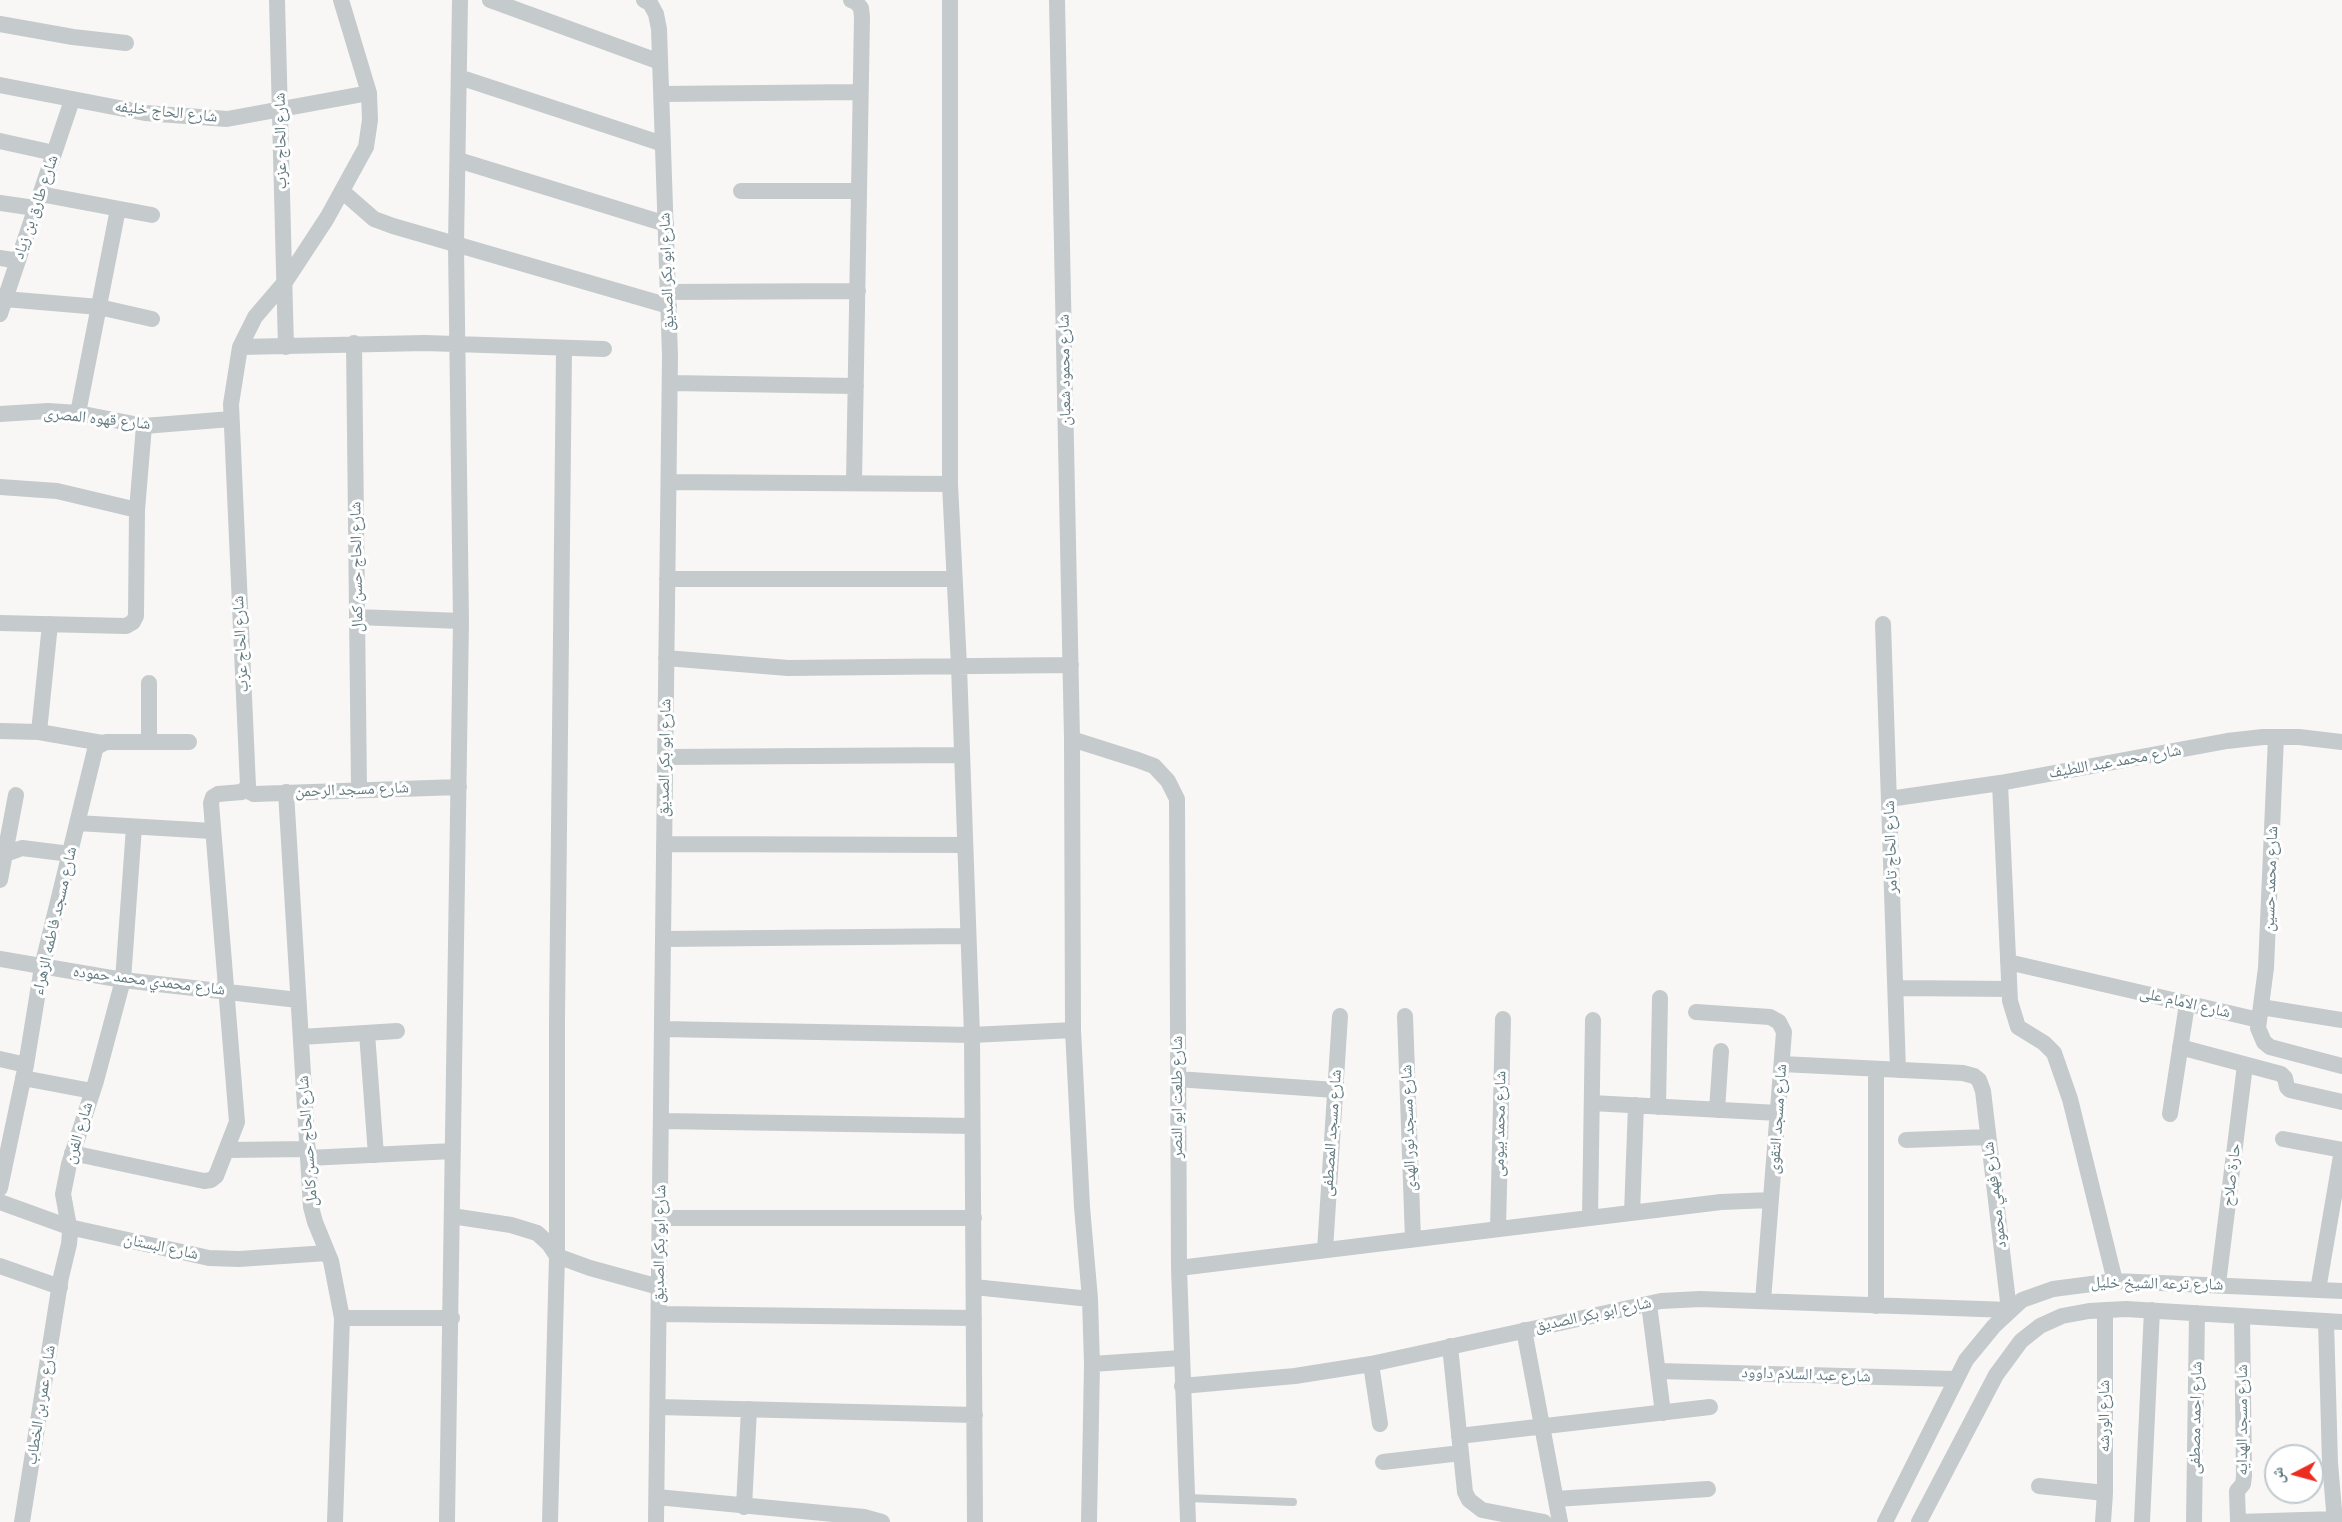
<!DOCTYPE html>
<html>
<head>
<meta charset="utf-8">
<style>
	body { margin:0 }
	#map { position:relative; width:2342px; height:1522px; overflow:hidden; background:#f8f7f5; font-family:"Fira Sans Condensed","Noto Naskh Arabic",sans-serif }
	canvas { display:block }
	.north { position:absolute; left:2264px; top:1444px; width:60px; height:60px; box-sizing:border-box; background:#fff; border:2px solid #c0c9cd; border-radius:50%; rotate:264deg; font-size:16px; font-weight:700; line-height:24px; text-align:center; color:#617981 }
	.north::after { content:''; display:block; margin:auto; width:21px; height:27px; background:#eb2c21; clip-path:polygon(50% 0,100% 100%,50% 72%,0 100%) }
</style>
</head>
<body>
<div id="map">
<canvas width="2342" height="1522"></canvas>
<div class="north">ش</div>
</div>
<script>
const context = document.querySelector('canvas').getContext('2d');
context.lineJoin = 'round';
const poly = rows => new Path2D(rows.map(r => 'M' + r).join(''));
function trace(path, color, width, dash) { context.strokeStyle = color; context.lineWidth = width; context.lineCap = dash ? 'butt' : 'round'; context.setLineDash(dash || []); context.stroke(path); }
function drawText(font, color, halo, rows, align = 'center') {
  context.font = font + ' "Fira Sans Condensed","Noto Naskh Arabic",sans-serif'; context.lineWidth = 6; context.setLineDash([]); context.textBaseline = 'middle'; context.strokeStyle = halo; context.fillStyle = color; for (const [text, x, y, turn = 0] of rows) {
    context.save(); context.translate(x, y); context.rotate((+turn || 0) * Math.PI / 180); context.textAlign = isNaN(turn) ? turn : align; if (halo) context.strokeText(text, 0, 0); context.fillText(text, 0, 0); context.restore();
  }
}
trace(poly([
	[1187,1498,1293,1502]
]), '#c5cacc', 8);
trace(poly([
	[277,0,286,347],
	[490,0,660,62],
	[644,0,650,3,656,14,659,29,670,356,656,1522],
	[851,0,856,2,861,8,862,17,854,483],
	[950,0,950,484,959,666,972,1035,975,1522],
	[1057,0,1072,739,1073,1030,1082,1207,1090,1299,1092,1364,1089,1522],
	[0,24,73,37,126,43],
	[459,77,663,144],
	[0,85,145,113,227,119,369,93],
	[662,94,860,92],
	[0,141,54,153],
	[458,160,666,224],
	[342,191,374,219,393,226,669,306],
	[741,191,859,191],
	[40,194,152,215],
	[0,203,35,208],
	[0,258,18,261],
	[668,292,858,291],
	[5,299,99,307,152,319],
	[0,314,72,100],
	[354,343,359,790],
	[240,347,425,343,604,349],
	[670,383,856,386],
	[78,413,118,209],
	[0,414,48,411,78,413,144,426,231,419],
	[669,482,950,484],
	[0,487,57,491,137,510],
	[667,579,953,579],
	[357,617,461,621],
	[0,623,126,626,133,622,136,616,137,510,144,426],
	[1883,624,1898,1070],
	[666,658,788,668,1071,665],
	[149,683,149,742],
	[0,731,39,732,102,743],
	[39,732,50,624],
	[2276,737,2266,968,2258,1028,2264,1042,2270,1047,2342,1066],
	[1072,739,1135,759,1154,766,1168,781,1177,799,1179,1268,1188,1522],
	[665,757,962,755],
	[2000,783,2010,1001,2018,1027,2044,1043,2054,1053,2070,1099,2115,1281],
	[246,790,254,794,459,787],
	[286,792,311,1207,315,1222,331,1261,342,1318,335,1522],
	[1889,799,2000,783,2227,741,2263,737,2299,737,2342,742],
	[77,823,212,831],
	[664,844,965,845],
	[0,856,22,848,70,854],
	[0,880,16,795],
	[664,939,968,936],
	[0,959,123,980,298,1000],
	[2008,962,2259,1020],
	[1896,988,2009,989],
	[2261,1007,2342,1020],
	[1696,1012,1770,1017,1779,1022,1784,1032,1763,1301],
	[1405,1016,1413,1239],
	[663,1029,972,1035,1073,1030],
	[367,1033,376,1155],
	[301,1037,397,1031],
	[2180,1047,2281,1074,2285,1078,2287,1087,2290,1090,2342,1102],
	[0,1059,26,1065],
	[1876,1069,1876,1306],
	[23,1078,92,1091],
	[1177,1079,1335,1090],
	[1592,1103,1778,1113],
	[1658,1107,1660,998],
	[1717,1110,1721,1051],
	[2170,1114,2187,1004],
	[662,1121,972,1126],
	[2283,1139,2342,1150],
	[1906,1140,1988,1137],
	[227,1150,308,1149],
	[72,1153,204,1181,211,1180,216,1176,237,1122,211,803,213,797,218,794,242,792,248,786,231,404,240,347,255,317,285,282,327,218,366,147,370,120,369,93,341,0],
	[308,1158,453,1151],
	[0,1188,26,1065,42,967,95,750,98,746,106,742,189,742],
	[0,1202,69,1227,209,1258,239,1259,327,1253],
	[1632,1213,1636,1105],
	[452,1216,511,1225,537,1233,549,1244,557,1256,590,1268,659,1287],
	[660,1218,974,1218],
	[1590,1218,1593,1020],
	[1498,1229,1503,1019],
	[1325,1250,1340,1016],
	[0,1266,60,1287],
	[1179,1268,1721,1202,1771,1200],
	[2218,1284,2245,1065],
	[974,1287,1090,1299],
	[2318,1290,2342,1150],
	[1649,1304,1663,1413],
	[659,1314,974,1318],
	[342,1318,452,1318],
	[2326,1321,2330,1463,2335,1522],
	[1524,1330,1560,1522],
	[1450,1346,1465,1492,1469,1500,1482,1510,1544,1522],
	[1092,1364,1181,1358],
	[1371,1364,1380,1424],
	[1658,1371,1955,1379],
	[1182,1386,1295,1376,1371,1364,1661,1301,1700,1299,2009,1310,1983,1091,1979,1080,1974,1076,1963,1073,1782,1064],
	[658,1407,975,1415],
	[1459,1436,1710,1407],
	[1383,1462,1461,1453],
	[2039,1486,2105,1493],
	[657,1497,864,1517,882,1522],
	[1556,1499,1708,1489],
	[744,1507,749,1409],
	[22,1522,61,1277,69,1244,70,1232,63,1194,69,1164,96,1081,123,980,134,827],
	[447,1522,461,621,456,245,460,0],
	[550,1522,557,1256,557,1019,564,349],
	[1885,1522,1966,1360,1994,1326,2022,1300,2053,1289,2115,1281,2342,1291],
	[1919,1522,1996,1375,2021,1341,2040,1326,2062,1316,2089,1311,2126,1309,2342,1322],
	[2103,1522,2105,1493,2105,1310],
	[2142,1522,2152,1310],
	[2194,1522,2197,1313],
	[2238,1522,2237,1491,2243,1484,2244,1476,2242,1316],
	[2238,1522,2335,1519]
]), '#c5cacc', 16);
drawText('16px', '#617981', '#fff', [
	["شارع الحاج خليفه",166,112,6],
	["شارع الحاج عزب",281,141,-91],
	["شارع طارق بن زياد",36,207,-71],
	["شارع ابو بكر الصديق",667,272,-92],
	["شارع محمود شعبان",1065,370,-91],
	["شارع قهوه المصرى",97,419,6],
	["شارع الحاج حسن كمال",357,567,-91],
	["شارع الحاج عزب",241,644,-93],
	["شارع ابو بكر الصديق",665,758,-89],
	["شارع محمد عبد اللطيف",2115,762,-10],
	["شارع مسجد الرحمن",352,790,-2],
	["شارع الحاج تامر",1891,847,-92],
	["شارع محمد حسين",2271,879,-88],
	["شارع مسجد فاطمه الزهراء",55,921,-77],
	["شارع محمدي محمد حموده",149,981,7],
	["شارع الامام على",2185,1003,13],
	["شارع طلعت ابو النصر",1178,1097,-90],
	["شارع مسجد التقوى",1778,1119,-86],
	["شارع محمد بيومى",1500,1124,-89],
	["شارع مسجد نور الهدى",1409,1128,-92],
	["شارع الفرن",79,1133,-73],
	["شارع مسجد المصطفى",1332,1133,-86],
	["شارع الحاج حسن كامل",308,1141,-94],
	["حارة صلاح",2232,1175,-83],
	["شارع فهمي محمود",1995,1195,-97],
	["شارع ابو بكر الصديق",660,1244,-89],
	["شارع البستان",161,1247,12],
	["شارع ترعه الشيخ خليل",2157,1284,1],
	["شارع ابو بكر الصديق",1593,1315,-12],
	["شارع عبد السلام داوود",1806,1375,2],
	["شارع عمر بن الخطاب",41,1405,-81],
	["شارع الورشه",2105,1416,-90],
	["شارع احمد مصطفى",2196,1418,-89],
	["شارع مسجد الهدايه",2243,1420,-90]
]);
</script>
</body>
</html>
